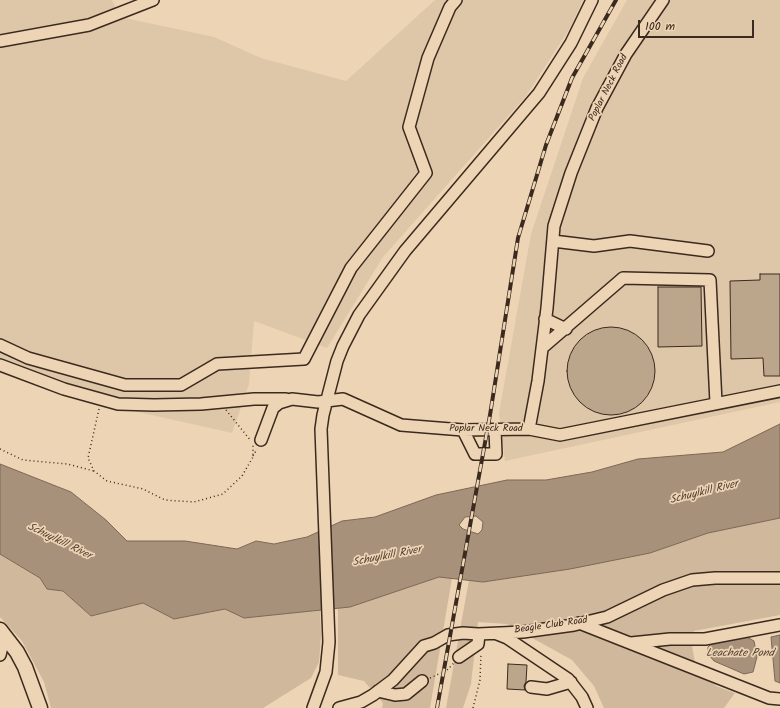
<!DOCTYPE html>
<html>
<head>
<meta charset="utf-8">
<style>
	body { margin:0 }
	#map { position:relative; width:780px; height:708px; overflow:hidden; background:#edd4b5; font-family:Kalam,sans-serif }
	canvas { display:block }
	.scale { position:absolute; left:638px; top:20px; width:116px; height:18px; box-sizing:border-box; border:2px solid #3b2a1e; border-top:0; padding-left:5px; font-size:12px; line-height:14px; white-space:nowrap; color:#3b2a1e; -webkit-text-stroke:3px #edd4b5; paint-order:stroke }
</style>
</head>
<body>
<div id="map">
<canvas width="780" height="708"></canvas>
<div class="scale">100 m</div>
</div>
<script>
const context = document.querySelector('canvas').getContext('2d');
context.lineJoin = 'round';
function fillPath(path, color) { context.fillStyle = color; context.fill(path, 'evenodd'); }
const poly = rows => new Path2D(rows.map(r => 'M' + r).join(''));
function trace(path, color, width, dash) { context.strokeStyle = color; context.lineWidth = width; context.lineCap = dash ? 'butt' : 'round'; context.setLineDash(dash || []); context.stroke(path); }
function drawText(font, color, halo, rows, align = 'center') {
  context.font = font + ' Kalam,sans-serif'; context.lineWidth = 3.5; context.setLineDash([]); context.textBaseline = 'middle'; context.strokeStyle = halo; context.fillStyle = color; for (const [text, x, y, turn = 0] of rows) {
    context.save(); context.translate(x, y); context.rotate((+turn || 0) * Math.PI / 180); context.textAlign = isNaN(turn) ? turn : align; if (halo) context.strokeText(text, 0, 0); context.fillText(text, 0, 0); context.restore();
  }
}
fillPath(poly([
	[0,0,112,0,120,17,214,37,261,58,346,81,435,0,583,0,570,28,526,96,383,257,327,348,254,321,249,384,232,433,67,396,0,369],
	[627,0,780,0,780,402,505,461,499,413,531,234,583,78]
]), '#dec6a8');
fillPath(poly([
	[780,518,780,615,694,631,691,640,696,669,716,686,735,693,724,708,604,708,594,686,572,660,507,624,478,622,471,684,463,708,446,708,469,580,483,582,650,553,708,533],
	[0,554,40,578,47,589,63,591,91,616,143,603,174,619,225,608,244,618,320,610,321,636,319,662,311,678,263,708,51,708,44,682,22,641,0,617],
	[439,577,452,578,430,708,382,708,383,703,364,681,338,675,338,608,350,607]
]), '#d0b89c');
const water = poly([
	[780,424,780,518,708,533,650,553,570,569,483,582,439,577,350,607,244,618,225,609,174,619,143,603,91,616,63,591,47,589,40,578,0,554,0,464,71,492,106,520,127,541,185,541,237,549,256,541,274,544,307,537,342,521,375,517,436,495,507,480,546,480,592,472,638,459,723,452,780,424],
	[476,516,483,522,482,530,478,534,463,529,459,525,465,517,476,516],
	[780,635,780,683,775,681,771,637,780,635],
	[745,636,754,641,757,657,753,672,744,674,714,661,708,654,708,647,714,641,745,636]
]);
fillPath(water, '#a7917a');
trace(water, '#7c6855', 1);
const building = poly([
	[760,274,780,274,780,376,764,376,763,358,731,359,730,281,760,280,760,274],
	[658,287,701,287,702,346,658,347,658,287],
	'567 371a44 44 0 1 1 88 0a44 44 0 1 1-88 0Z',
	[508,664,527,665,526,682,524,686,525,690,507,689,508,664]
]);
fillPath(building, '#bba58b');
trace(building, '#3b2a1e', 1);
const minor = poly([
	[0,41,89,25,153,0],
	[553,241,594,246,630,241,708,251],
	[545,319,566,329],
	[0,345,28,358,125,385,181,385,217,364,304,359,351,268,426,173,409,127,428,58,450,7,456,0],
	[542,348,623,278,710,280,716,403],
	[0,365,64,389,118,404,154,405,201,404,254,399,286,399],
	[529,429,560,435,780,391],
	[463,430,475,454,496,454,495,430],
	[261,440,273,408,279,403,292,399,318,402,343,399,401,425,463,430,529,429,538,381,547,308,554,226,571,173,597,108,626,54,663,0],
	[579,623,769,698,780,699],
	[497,634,507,638,568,679,582,697,587,708],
	[631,643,670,639,705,639,780,625],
	[0,655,5,635],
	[459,657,478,644,479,634],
	[531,687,547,689,571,682],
	[378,691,395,695,406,694,422,681],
	[313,708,326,672,329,642,321,429,323,415,337,361,343,346,359,315,405,251,539,93,571,43,592,0],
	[339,708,361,702,373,695,393,680,424,646,434,643,448,635,463,633,478,634,523,632,574,625,607,617,663,590,692,580,715,578,780,578]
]);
const major = poly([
	[0,630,17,652,25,667,40,708]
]);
trace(minor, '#3b2a1e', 14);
trace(major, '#3b2a1e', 17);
trace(poly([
	[99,409,88,458,94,471,107,481,143,489,165,500,194,502,223,494,242,476,253,457,253,444],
	[226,410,251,441],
	[0,449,23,460,67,464,94,471],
	[253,456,257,449],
	[447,670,454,663],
	[430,678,441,673],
	[473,708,480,680,481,653]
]), '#3b2a1e', 1.5, [1, 3]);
trace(minor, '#edd4b5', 11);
trace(major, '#edd4b5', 14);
const rail = poly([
	[437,708,490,415,518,238,546,145,572,78,616,0]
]);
trace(rail, '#3b2a1e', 4);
trace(rail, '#edd4b5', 2.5, [8]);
drawText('10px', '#3b2a1e', '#edd4b5', [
	["Poplar Neck Road",609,88,-63],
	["Poplar Neck Road",486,429],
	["Beagle Club Road",551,626,-8]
]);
drawText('italic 11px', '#513f30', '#edd4b5', [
	["Schuylkill River",704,493,-14],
	["Schuylkill River",59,542,26],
	["Schuylkill River",387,557,-11],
	["Leachate Pond",740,654]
]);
</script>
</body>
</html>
